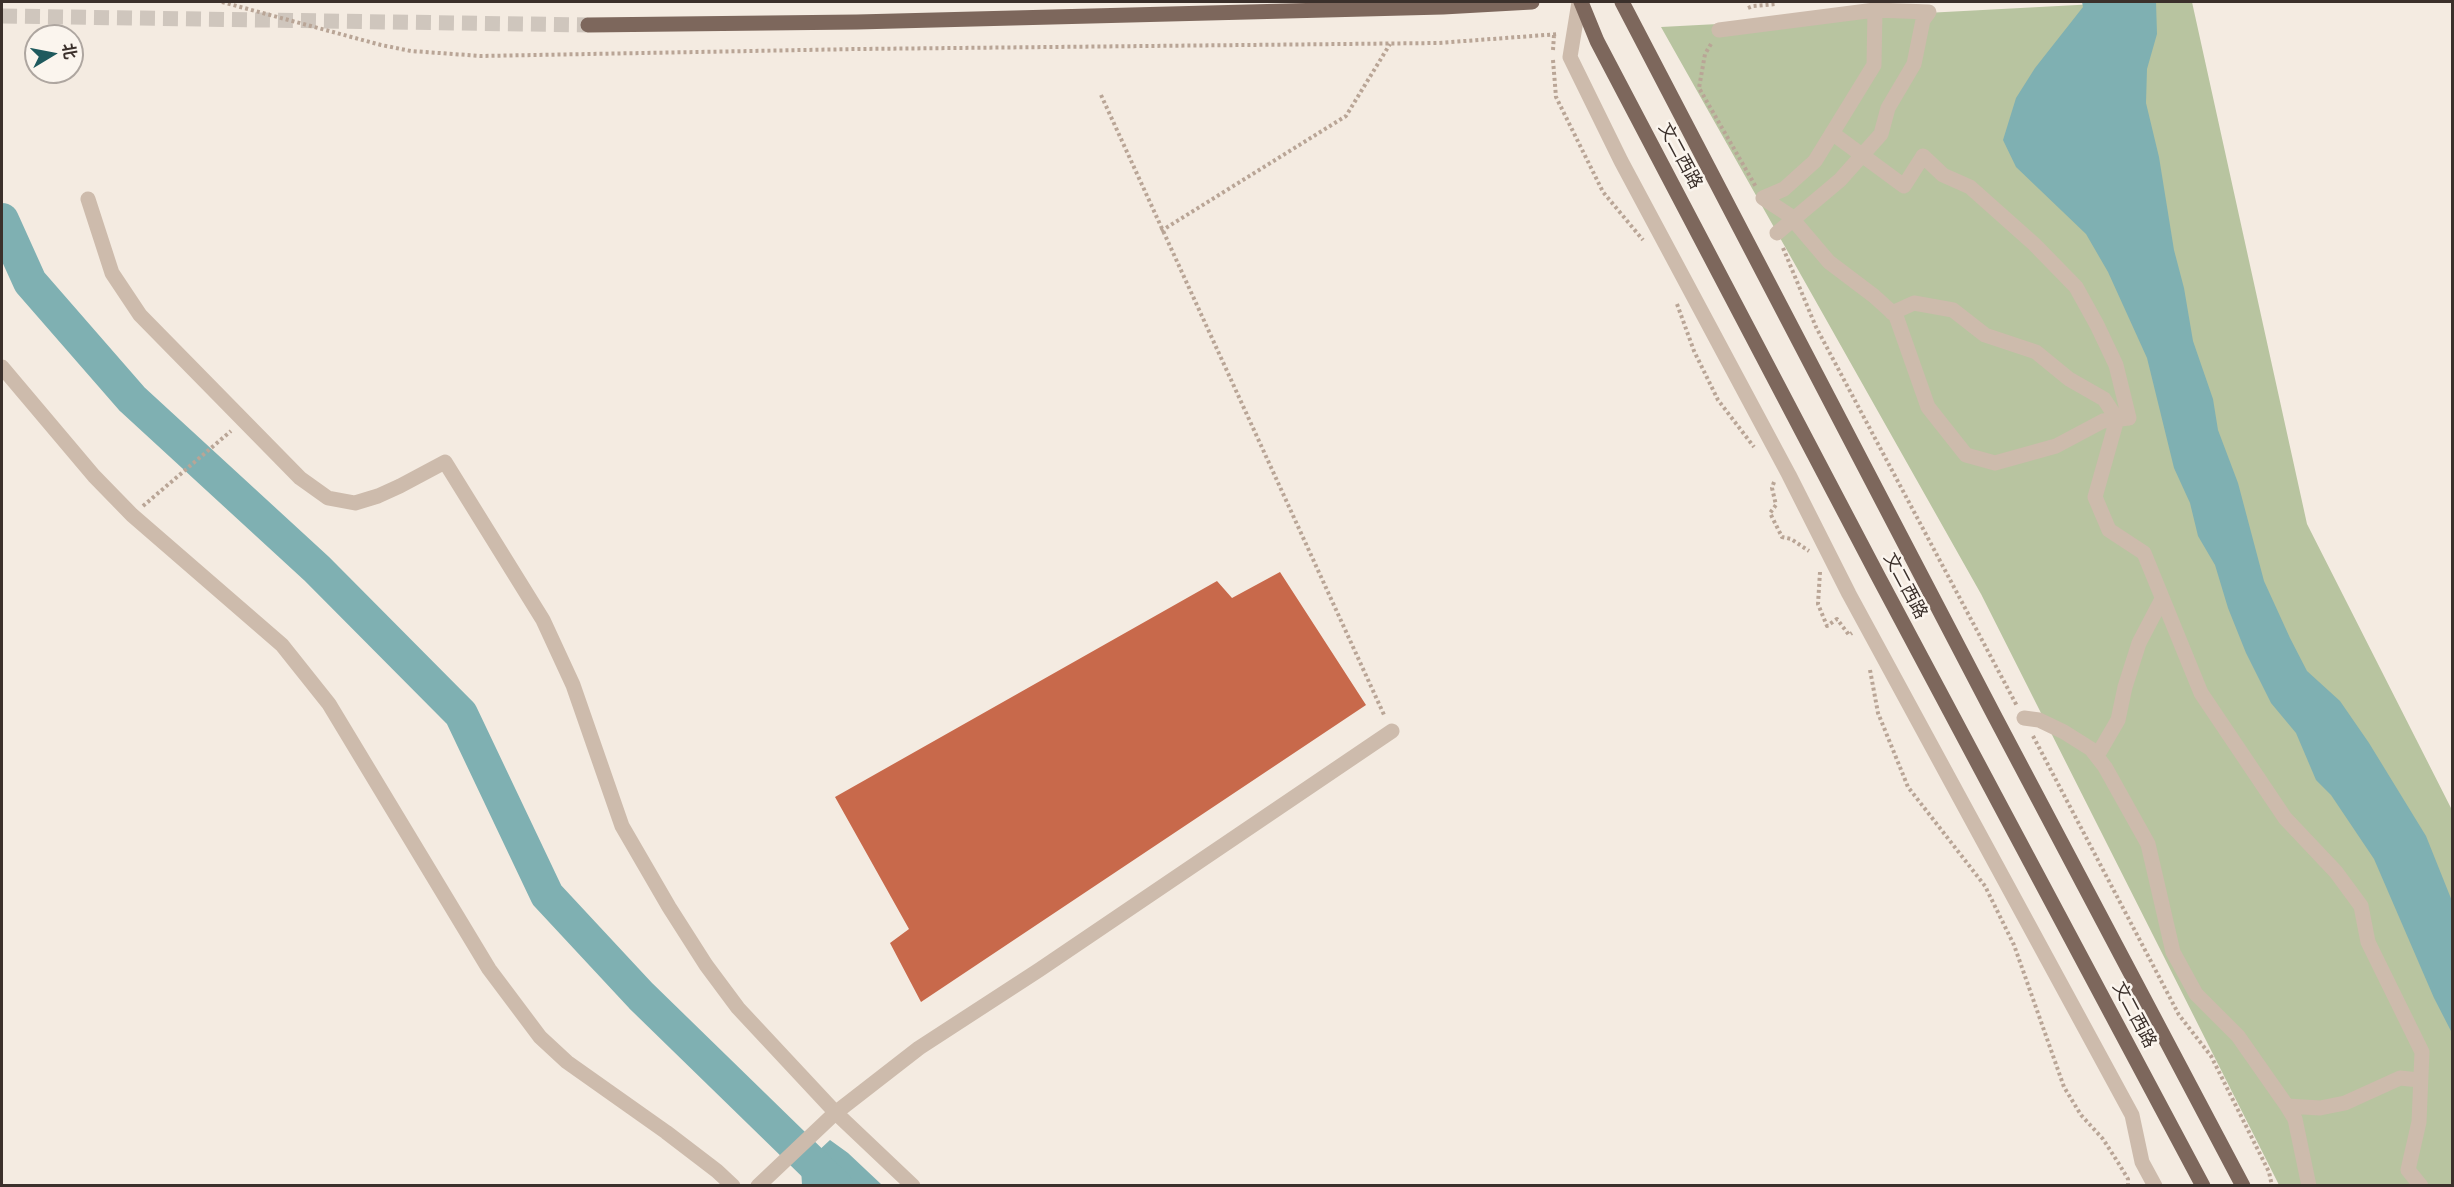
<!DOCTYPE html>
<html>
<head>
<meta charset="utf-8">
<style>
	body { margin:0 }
	#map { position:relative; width:2454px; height:1187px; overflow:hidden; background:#f4ebe1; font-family:"PT Sans","Noto Sans SC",sans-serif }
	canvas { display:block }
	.frame { position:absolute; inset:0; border:3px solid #3b302b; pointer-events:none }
	.north { position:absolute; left:24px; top:24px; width:60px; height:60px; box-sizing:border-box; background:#fbf5ee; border:2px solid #aea6a0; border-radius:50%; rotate:80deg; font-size:16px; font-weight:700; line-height:24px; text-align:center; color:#3b302b }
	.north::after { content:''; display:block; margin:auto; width:21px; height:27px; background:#1f5a5e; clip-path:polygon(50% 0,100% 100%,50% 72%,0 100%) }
</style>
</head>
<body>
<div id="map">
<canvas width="2454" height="1187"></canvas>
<div class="frame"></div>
<div class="north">北</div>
</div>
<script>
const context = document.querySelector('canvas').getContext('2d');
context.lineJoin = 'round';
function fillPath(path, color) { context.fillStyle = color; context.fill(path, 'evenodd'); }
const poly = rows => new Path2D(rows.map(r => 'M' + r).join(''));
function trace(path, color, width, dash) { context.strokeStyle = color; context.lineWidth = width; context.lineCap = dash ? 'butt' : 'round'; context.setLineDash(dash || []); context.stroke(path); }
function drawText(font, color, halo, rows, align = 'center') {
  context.font = font + ' "PT Sans","Noto Sans SC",sans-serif'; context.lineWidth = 5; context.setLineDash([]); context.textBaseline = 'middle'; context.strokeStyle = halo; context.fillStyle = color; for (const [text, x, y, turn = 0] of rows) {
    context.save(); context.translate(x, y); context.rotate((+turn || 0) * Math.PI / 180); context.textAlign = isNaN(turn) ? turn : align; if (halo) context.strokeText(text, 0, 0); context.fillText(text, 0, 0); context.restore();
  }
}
fillPath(poly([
	[2134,2,2192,2,2307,524,2452,810,2452,1185,2279,1185,1981,594,1661,27]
]), '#b8c4a0');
fillPath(poly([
	[2082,2,2156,2,2157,34,2147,69,2146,103,2159,157,2174,250,2184,288,2193,341,2213,399,2218,430,2238,483,2264,581,2290,638,2307,671,2340,701,2369,743,2426,836,2452,901,2452,1033,2434,998,2374,859,2331,795,2316,780,2296,733,2271,703,2246,653,2228,608,2215,565,2198,536,2190,503,2174,468,2147,358,2108,272,2086,234,2016,167,2003,140,2016,98,2035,68,2083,7],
	[830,1140,848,1153,882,1185,802,1185,801,1167]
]), '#7fb0b2');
trace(poly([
	[2,220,30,282,132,399,317,569,461,714,547,895,641,996,836,1186]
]), '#7fb0b2', 34);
fillPath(poly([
	[1280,572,1366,705,921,1002,890,943,909,929,835,797,1217,581,1232,598]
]), '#c8694b');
trace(poly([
	[2,16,588,25]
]), '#cfc6bd', 15, [15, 8]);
trace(poly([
	[222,2,381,45,411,51,481,56,858,49,1438,43,1559,34],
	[1748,8,1753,6,1776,4],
	[1711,44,1705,54,1699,88,1756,187],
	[1553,50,1554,35],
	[1553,60,1556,97,1603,192,1643,240],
	[1101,95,1385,717],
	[1161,231,1346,116,1390,44],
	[1783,248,1816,327,2017,706],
	[1677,304,1694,351,1718,400,1754,447],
	[1774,482,1772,488,1776,505,1770,513,1782,537,1791,539,1809,551],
	[143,506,231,431],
	[1820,572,1818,604,1827,626,1837,619,1849,635,1852,633],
	[1870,670,1878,713,1908,787,1985,886,2014,945,2064,1087,2081,1115,2103,1139,2119,1164,2128,1179,2128,1186],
	[2033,736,2179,1015,2211,1056,2269,1172,2272,1186]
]), '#b9a596', 4, [3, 3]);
trace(poly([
	[1579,2,1570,57,1621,161,1789,475,1849,594,2132,1115,2142,1162,2155,1186],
	[1719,30,1875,10,1929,12,1923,20,1914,64,1888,108,1881,134,1840,180,1777,233],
	[1763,198,1789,215,1829,262,1874,296,1896,316,1928,407,1966,455,1995,463,2056,446,2103,421,2129,418,2116,365,2097,325,2076,287,2034,244,1970,187,1943,175,1923,156,1904,186,1832,133],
	[1763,198,1784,189,1815,161,1874,65,1875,10],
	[88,199,112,273,140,315,300,478,328,498,355,503,378,496,400,486,445,462,543,620,573,685,622,826,669,907,706,965,738,1008,836,1113,913,1186],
	[1892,313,1914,303,1953,310,1985,335,2036,352,2069,379,2104,399,2117,419,2095,497,2109,530,2144,553,2201,693,2285,818,2336,872,2361,906,2368,942,2422,1052,2419,1122,2408,1170,2421,1186],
	[2,367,94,476,132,515,282,645,329,704,489,969,540,1037,567,1062,666,1132,717,1171,733,1186],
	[2024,718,2039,720,2064,732,2091,749,2105,767,2148,844,2173,952,2196,994,2238,1036,2287,1106,2295,1119,2309,1186],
	[2097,756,2118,720,2125,687,2139,643,2162,599],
	[2287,1106,2320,1108,2345,1103,2400,1078,2419,1080],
	[758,1186,834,1114,919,1048,1039,970,1392,731]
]), '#cdbbac', 15);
trace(poly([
	[1581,2,1597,41,1879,578,2203,1186],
	[1622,2,1994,715,2243,1186],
	[588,25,857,22,1443,7,1532,2]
]), '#7d675c', 15);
drawText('18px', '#3b302b', '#fbf5ee', [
	["文二西路",1680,156,62],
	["文二西路",1905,586,62],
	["文二西路",2134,1015,62]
]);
</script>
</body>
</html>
